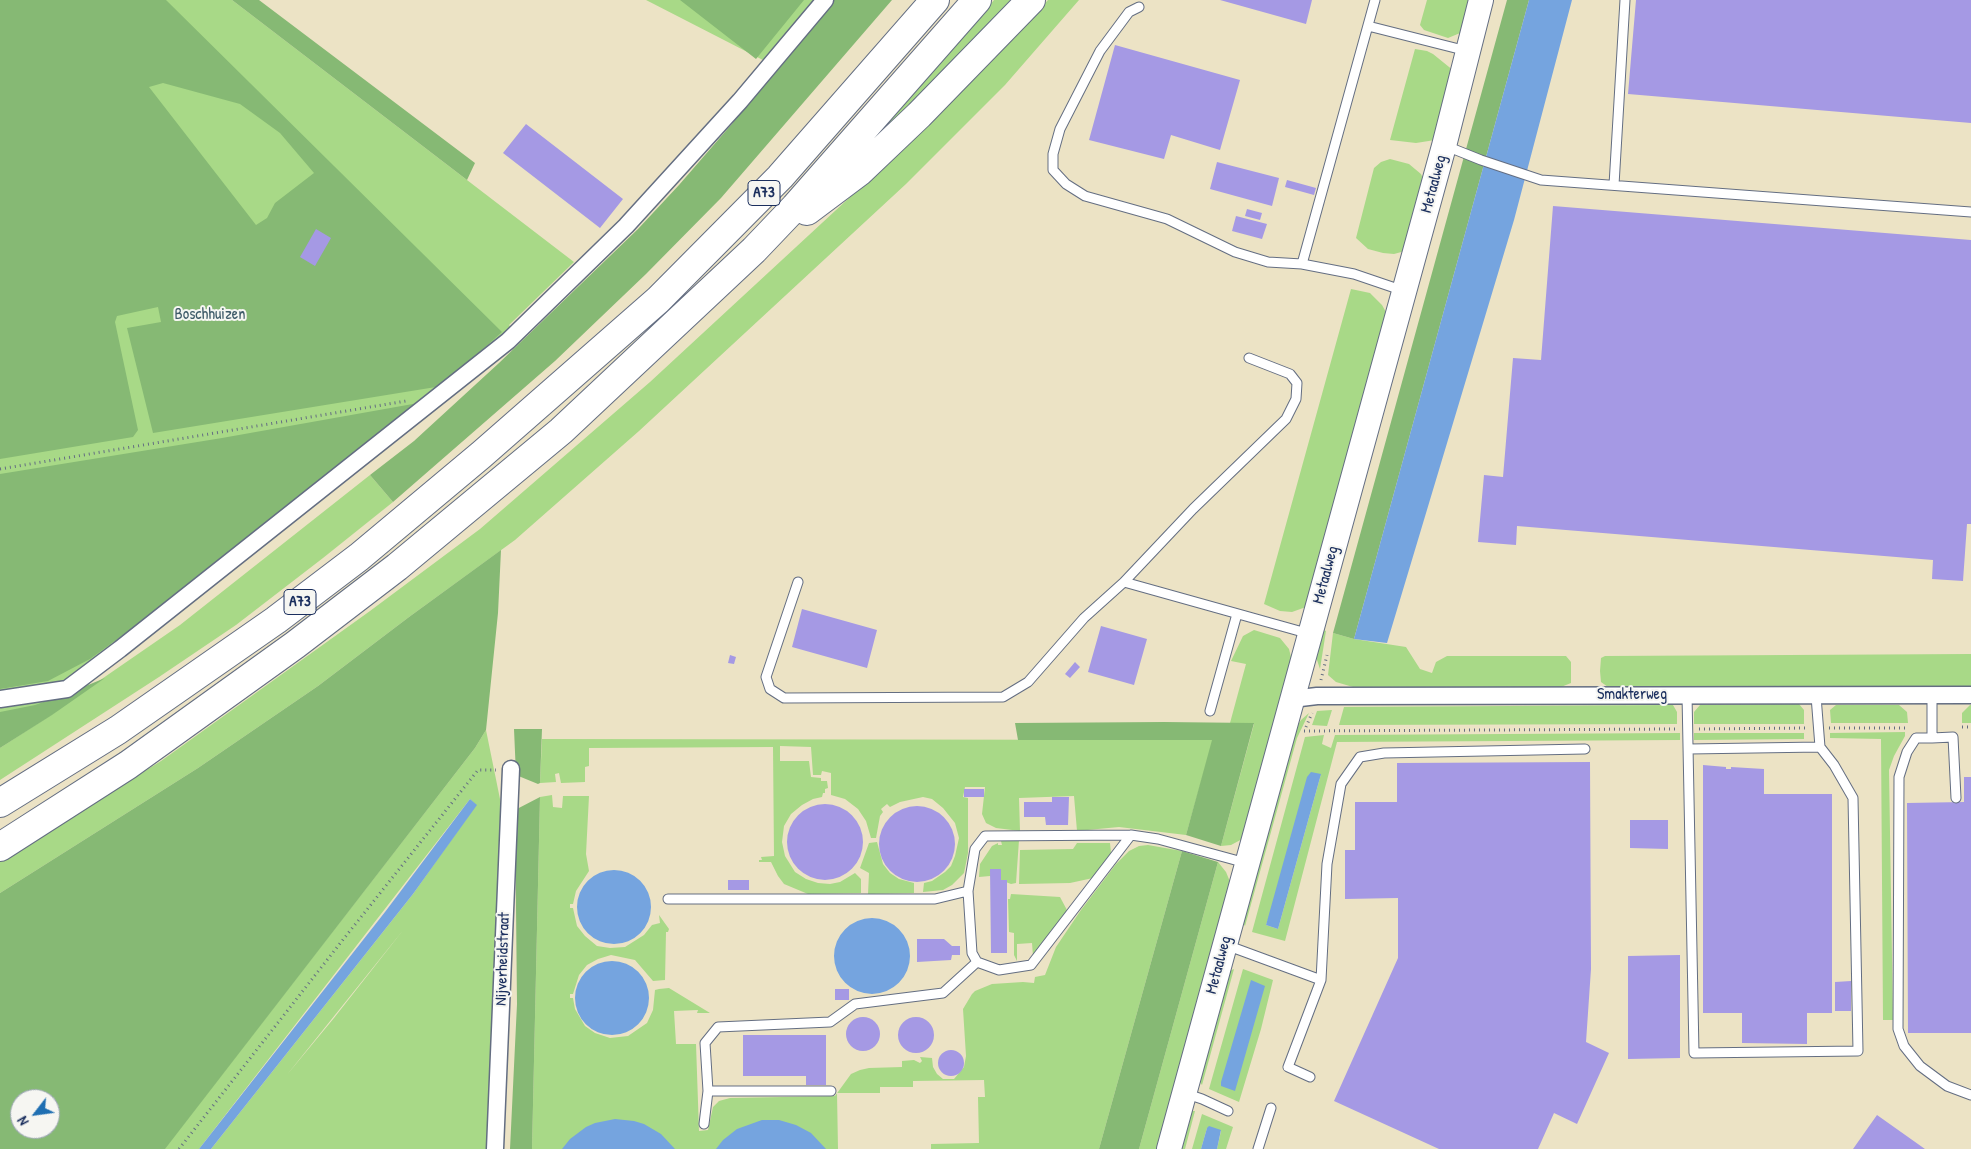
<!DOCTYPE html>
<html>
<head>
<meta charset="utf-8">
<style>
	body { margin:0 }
	#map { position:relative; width:1971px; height:1149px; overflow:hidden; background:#ece3c5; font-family:"Patrick Hand",sans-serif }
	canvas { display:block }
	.north { position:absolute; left:10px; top:1089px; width:50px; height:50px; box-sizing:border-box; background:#f6f6f2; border:1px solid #9ea6b7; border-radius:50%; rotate:240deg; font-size:14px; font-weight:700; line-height:20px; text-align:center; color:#1b2f5e }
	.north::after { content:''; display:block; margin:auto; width:18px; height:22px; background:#1f6fb2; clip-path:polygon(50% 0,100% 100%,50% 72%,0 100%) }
</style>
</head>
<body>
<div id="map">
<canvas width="1971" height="1149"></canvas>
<div class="north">N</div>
</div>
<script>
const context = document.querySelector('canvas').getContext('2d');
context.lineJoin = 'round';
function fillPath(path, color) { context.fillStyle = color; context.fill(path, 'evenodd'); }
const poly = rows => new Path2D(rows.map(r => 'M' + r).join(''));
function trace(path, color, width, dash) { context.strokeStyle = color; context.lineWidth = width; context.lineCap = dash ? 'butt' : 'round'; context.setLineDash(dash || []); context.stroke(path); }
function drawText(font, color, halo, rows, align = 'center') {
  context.font = font + ' "Patrick Hand",sans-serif'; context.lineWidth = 4; context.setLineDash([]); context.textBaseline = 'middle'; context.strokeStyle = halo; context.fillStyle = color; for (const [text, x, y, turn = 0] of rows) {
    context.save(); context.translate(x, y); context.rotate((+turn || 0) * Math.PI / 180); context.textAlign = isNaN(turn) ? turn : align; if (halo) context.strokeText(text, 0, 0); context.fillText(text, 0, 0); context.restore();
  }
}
fillPath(poly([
	[0,0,232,0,574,262,509,325,522,339,115,656,80,694,180,625,370,475,393,502,323,558,236,625,159,677,0,780,0,748,57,711,0,743],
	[646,0,857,0,798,78],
	[994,0,1023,0,827,190,940,64],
	[1048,0,1079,0,1005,85,906,184,639,431,515,540,409,617,318,686,198,768,0,893,0,860,161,761,370,611,480,529,650,382,928,125,991,62],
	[1427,0,1470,0,1465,31,1448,38,1424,30,1420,25],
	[1415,49,1427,51,1433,54,1454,71,1435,140,1416,143,1390,140],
	[1390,159,1409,164,1421,174,1424,181,1405,251,1394,254,1383,253,1368,249,1356,238,1374,168,1381,162],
	[1351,289,1370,293,1382,305,1387,314,1306,607,1292,612,1280,611,1264,604],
	[1319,628,1326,631,1320,669,1315,654],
	[1254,630,1280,638,1289,649,1292,661,1248,836,1231,845,1221,846,1254,724,1230,723,1246,664,1231,661,1243,636],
	[1333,633,1354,639,1406,647,1420,669,1432,673,1436,662,1447,656,1566,656,1571,662,1571,683,1561,687,1353,689,1353,687,1336,682,1328,675],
	[1971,654,1971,686,1608,687,1601,682,1600,671,1601,658,1605,656],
	[1799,704,1804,710,1804,724,1694,724,1694,712,1700,705],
	[1673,705,1677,712,1677,724,1339,725,1344,707],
	[1836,705,1899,705,1907,712,1908,723,1831,723,1830,710],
	[1970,705,1971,705,1971,723,1962,723,1962,713],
	[1332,710,1327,726,1312,725,1317,711],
	[1309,713,1297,738,1245,926,1240,919,1294,731,1301,720],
	[486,730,501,804,488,1149,211,1149,413,894,476,805,470,799,199,1149,164,1149,475,748],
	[404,929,334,1018,286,1076],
	[1905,732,1905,736,1894,756,1889,770,1893,1020,1883,1020,1881,739,1830,738,1830,733],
	[1680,733,1680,740,1337,742,1285,941,1252,932,1305,737,1324,735,1322,744,1331,748,1335,735],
	[1321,774,1278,929,1266,925],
	[1694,733,1804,733,1804,739,1694,740],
	[542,739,1213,740,1186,835,1119,827,1077,831,1074,796,1019,798,1020,831,996,828,986,823,982,814,985,787,965,787,963,797,968,798,968,853,964,873,952,885,943,890,923,892,924,883,932,881,945,872,951,866,955,856,959,838,955,823,943,808,932,799,923,797,900,802,890,807,887,804,881,809,883,812,880,816,876,838,871,838,866,821,858,809,845,799,831,795,831,773,822,771,821,775,813,775,811,747,780,746,780,761,809,761,811,777,821,778,821,781,827,781,828,788,825,789,825,793,823,793,822,797,813,799,802,805,791,814,784,826,782,842,785,856,795,872,806,879,818,883,830,884,840,882,855,873,861,879,861,893,808,894,784,884,778,876,771,862,759,862,759,860,762,860,761,857,774,856,773,747,589,748,589,766,585,767,585,782,561,783,559,773,555,774,556,782,540,783],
	[552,795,553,807,562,808,563,796,589,796,586,854,589,871,576,891,573,904,570,904,570,908,573,908,577,926,585,936,597,946,610,948,625,947,644,935,652,925,660,923,659,915,669,929,668,932,666,932,665,980,653,981,635,960,611,955,598,959,587,965,579,975,573,994,570,994,570,998,573,998,575,1009,585,1026,595,1033,610,1038,628,1036,647,1023,653,1010,655,990,659,989,669,988,710,1013,697,1013,698,1010,674,1011,676,1044,696,1044,699,1131,708,1130,713,1107,719,1101,730,1098,835,1096,851,1074,860,1070,869,1068,902,1067,902,1061,914,1060,920,1063,922,1061,920,1057,932,1058,933,1067,937,1074,943,1079,954,1079,964,1067,966,1056,963,1009,972,994,975,991,992,984,1023,982,1034,983,1035,977,1045,975,1056,947,1081,910,1116,864,1129,851,1139,846,1148,845,1182,851,1099,1149,931,1149,931,1144,979,1143,978,1097,985,1097,984,1080,913,1081,913,1087,880,1087,880,1093,837,1093,838,1149,532,1149,540,797],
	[1019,840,1016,883,1011,884,990,876,979,877,980,864,992,846,998,843,998,845,1002,845,1001,841],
	[877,842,883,864,890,873,899,879,914,883,914,893,868,894,869,873,860,868,869,843],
	[1077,843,1110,843,1111,853,1093,878,1070,883,1019,884,1020,850,1073,849],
	[1218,862,1226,872,1233,889,1160,1149,1139,1149],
	[1011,894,1060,897,1068,912,1041,951,1036,951,1036,955,1033,956,1032,943,1017,944,1017,961,1014,955,1014,933,1009,932,1008,899,1010,899],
	[1234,969,1202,1085,1199,1081,1225,973],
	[1243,969,1273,980,1261,1029,1239,1102,1209,1089],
	[1192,1111,1195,1111,1185,1149,1176,1149,1186,1114],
	[1202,1114,1233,1127,1226,1149,1217,1149,1221,1131,1207,1128,1201,1149,1192,1149]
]), '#a8d987');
fillPath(poly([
	[0,0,166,0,502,332,442,386,153,433,127,328,161,322,158,307,117,316,115,322,138,430,133,437,0,459],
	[163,83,240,104,280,133,314,173,275,203,267,218,256,225,149,87],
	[232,0,259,0,475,163,467,180],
	[680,0,804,0,756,59],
	[832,0,892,0,721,198,646,274,555,361,393,502,370,475,414,441,499,363,638,229,679,185,731,125],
	[1507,0,1529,0,1354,639,1333,633],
	[424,402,283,518,90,659,48,681,0,689,0,474,222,438],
	[501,550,498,613,486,730,475,748,165,1149,0,1149,0,893,198,768,318,686,409,617],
	[20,1099,50,1099,50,1129,20,1129],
	[105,678,52,715,0,748,0,712,35,705,64,695],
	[1164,722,1254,723,1221,846,1186,835,1212,740,1018,740,1015,723],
	[514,729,542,729,540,783,538,784,516,775],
	[540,797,532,1149,510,1149,517,1004,515,810],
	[1182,851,1218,862,1139,1149,1099,1149]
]), '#86b974');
fillPath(poly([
	[1529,0,1572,0,1514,220,1387,643,1354,639],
	[1311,772,1321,774,1278,929,1266,925,1307,777],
	[470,799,477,805,413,894,211,1149,199,1149,385,912],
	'577 907a37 37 0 1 1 74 0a37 37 0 1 1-74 0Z',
	'834 956a38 38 0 1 1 76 0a38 38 0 1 1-76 0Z',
	'575 998a37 37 0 1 1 74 0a37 37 0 1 1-74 0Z',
	[1251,980,1265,986,1235,1091,1221,1086,1221,1082],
	[615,1119,634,1121,644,1124,661,1134,675,1149,562,1149,570,1139,586,1127,595,1123],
	[762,1120,779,1120,796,1125,811,1133,826,1149,716,1149,723,1140,737,1129],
	[1209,1126,1221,1130,1217,1149,1201,1149,1207,1128]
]), '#75a4df');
fillPath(poly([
	[1220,0,1312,0,1306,24],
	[1636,0,1971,0,1971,123,1628,94],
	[1115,45,1240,80,1220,150,1171,135,1164,159,1089,140],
	[526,124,623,199,600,228,503,153],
	[1217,162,1279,178,1272,206,1210,189],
	[1287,180,1316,188,1314,195,1285,187],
	[1553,206,1971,240,1971,524,1967,524,1963,581,1932,579,1933,560,1517,526,1516,545,1478,542,1484,475,1503,477,1513,358,1541,360],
	[1247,209,1262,213,1260,220,1245,216],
	[1236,216,1267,224,1262,239,1232,231],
	[316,229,331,238,315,266,300,257],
	[802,609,877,630,867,668,792,647],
	[1101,626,1147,639,1134,685,1088,672],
	[730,655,736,657,734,664,728,663],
	[1075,662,1080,667,1070,678,1065,674],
	[1590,762,1591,969,1586,1042,1609,1053,1577,1124,1554,1113,1538,1149,1439,1149,1334,1101,1398,958,1398,898,1345,899,1345,850,1355,850,1355,802,1397,802,1397,763],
	[1703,765,1726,767,1726,769,1731,769,1731,767,1764,769,1764,794,1832,794,1832,1013,1807,1013,1807,1044,1742,1043,1742,1013,1703,1013],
	[1964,777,1971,777,1971,1033,1908,1033,1907,803,1964,802],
	[964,789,984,789,984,797,964,797],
	[1052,797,1069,797,1068,825,1046,825,1045,817,1024,817,1024,802,1052,802],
	'787 842a38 38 0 1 1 76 0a38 38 0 1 1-76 0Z',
	'879 844a38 38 0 1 1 76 0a38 38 0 1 1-76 0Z',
	[1630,820,1668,820,1668,849,1630,848],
	[990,869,1001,869,1001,880,1007,880,1007,953,991,953],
	[728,880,749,880,749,890,728,890],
	[917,939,944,939,952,946,960,946,960,955,952,955,951,960,917,962],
	[1680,955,1680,1058,1628,1059,1628,956],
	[1851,981,1851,1011,1835,1011,1835,982],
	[835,989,849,989,849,1000,835,1000],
	'846 1034a17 17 0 1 1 34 0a17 17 0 1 1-34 0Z',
	'898 1035a18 18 0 1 1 36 0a18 18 0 1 1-36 0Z',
	[743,1035,826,1035,826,1085,806,1085,806,1076,743,1076],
	'938 1063a13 13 0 1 1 26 0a13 13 0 1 1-26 0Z',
	[1877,1115,1925,1149,1853,1149]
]), '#a599e4');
const lane = poly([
	[1139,7,1129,12,1100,51,1060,129,1053,154,1053,170,1066,184,1085,196,1167,219,1235,252,1268,262,1302,264,1354,274,1404,291],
	[1368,26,1467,51],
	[1446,146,1481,160,1541,180,1971,212],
	[1614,185,1625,0],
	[1302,264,1375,0],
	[798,582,766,677,770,689,784,698,1003,697,1028,682,1084,618,1124,582,1193,509,1286,419,1296,399,1297,383,1290,374,1249,358],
	[1124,582,1310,634],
	[1687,695,1694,1053,1858,1051,1853,798,1834,765,1820,747,1816,696],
	[1932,695,1932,738,1953,737,1956,798],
	[1210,711,1237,614],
	[1932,738,1916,738,1907,752,1899,777,1898,1029,1904,1046,1920,1066,1947,1086,1971,1095],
	[1689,749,1820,747],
	[1131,835,1031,965,999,970,977,962,972,953,968,891,975,849,985,836,1131,835,1158,839,1246,863],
	[668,899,935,899,968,891],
	[1226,945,1321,980,1288,1067,1310,1077],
	[1321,980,1327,864,1341,784,1360,757,1384,753,1585,749],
	[831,1091,708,1091,705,1043,718,1027,830,1022,855,1004,943,993,977,962],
	[1184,1093,1202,1099,1228,1111],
	[704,1124,708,1091],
	[1258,1149,1271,1108]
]);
const street = poly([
	[0,699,67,689,120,649,508,341,626,226,740,101,825,0],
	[1292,699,1317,696,1971,695],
	[495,1149,511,769]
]);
const secondary = poly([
	[1169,1149,1444,146,1481,0]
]);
const highway = poly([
	[807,211,859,172,919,115,1031,0],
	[0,803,118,730,276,620,359,557,481,455,658,300,780,177,935,0],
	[0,847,128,765,295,645,397,567,561,431,754,250,795,207,977,0]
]);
trace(lane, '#646e82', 11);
trace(street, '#646e82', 19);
trace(secondary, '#646e82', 26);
trace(highway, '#646e82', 30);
trace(poly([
	[0,469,406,401],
	[1321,680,1327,655],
	[1306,727,1312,713],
	[1962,727,1971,727],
	[1829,728,1908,728],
	[1699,729,1808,728],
	[1304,731,1675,729],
	[179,1149,338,946,478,770,496,770]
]), '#646e82', 3, [1, 4]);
trace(lane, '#fff', 9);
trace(street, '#fff', 16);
trace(secondary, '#fff', 24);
trace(highway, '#fff', 28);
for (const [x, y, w] of [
	[764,193,32],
	[300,602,32]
]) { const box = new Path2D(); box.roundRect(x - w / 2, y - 12.5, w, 25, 4); context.fillStyle = '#f6f6f2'; context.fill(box); trace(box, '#1b2f5e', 1); }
drawText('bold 15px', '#1b2f5e', null, [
	["A73",764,193],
	["A73",300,602]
]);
drawText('16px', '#1b2f5e', '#f6f6f2', [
	["Metaalweg",1434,184,-75],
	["Metaalweg",1326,575,-75],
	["Smakterweg",1632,695],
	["Nijverheidstraat",503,959,-88],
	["Metaalweg",1219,965,-75]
]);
drawText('16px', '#3e5a68', '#f6f6f2', [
	["Boschhuizen",210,315]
]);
</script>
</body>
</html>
